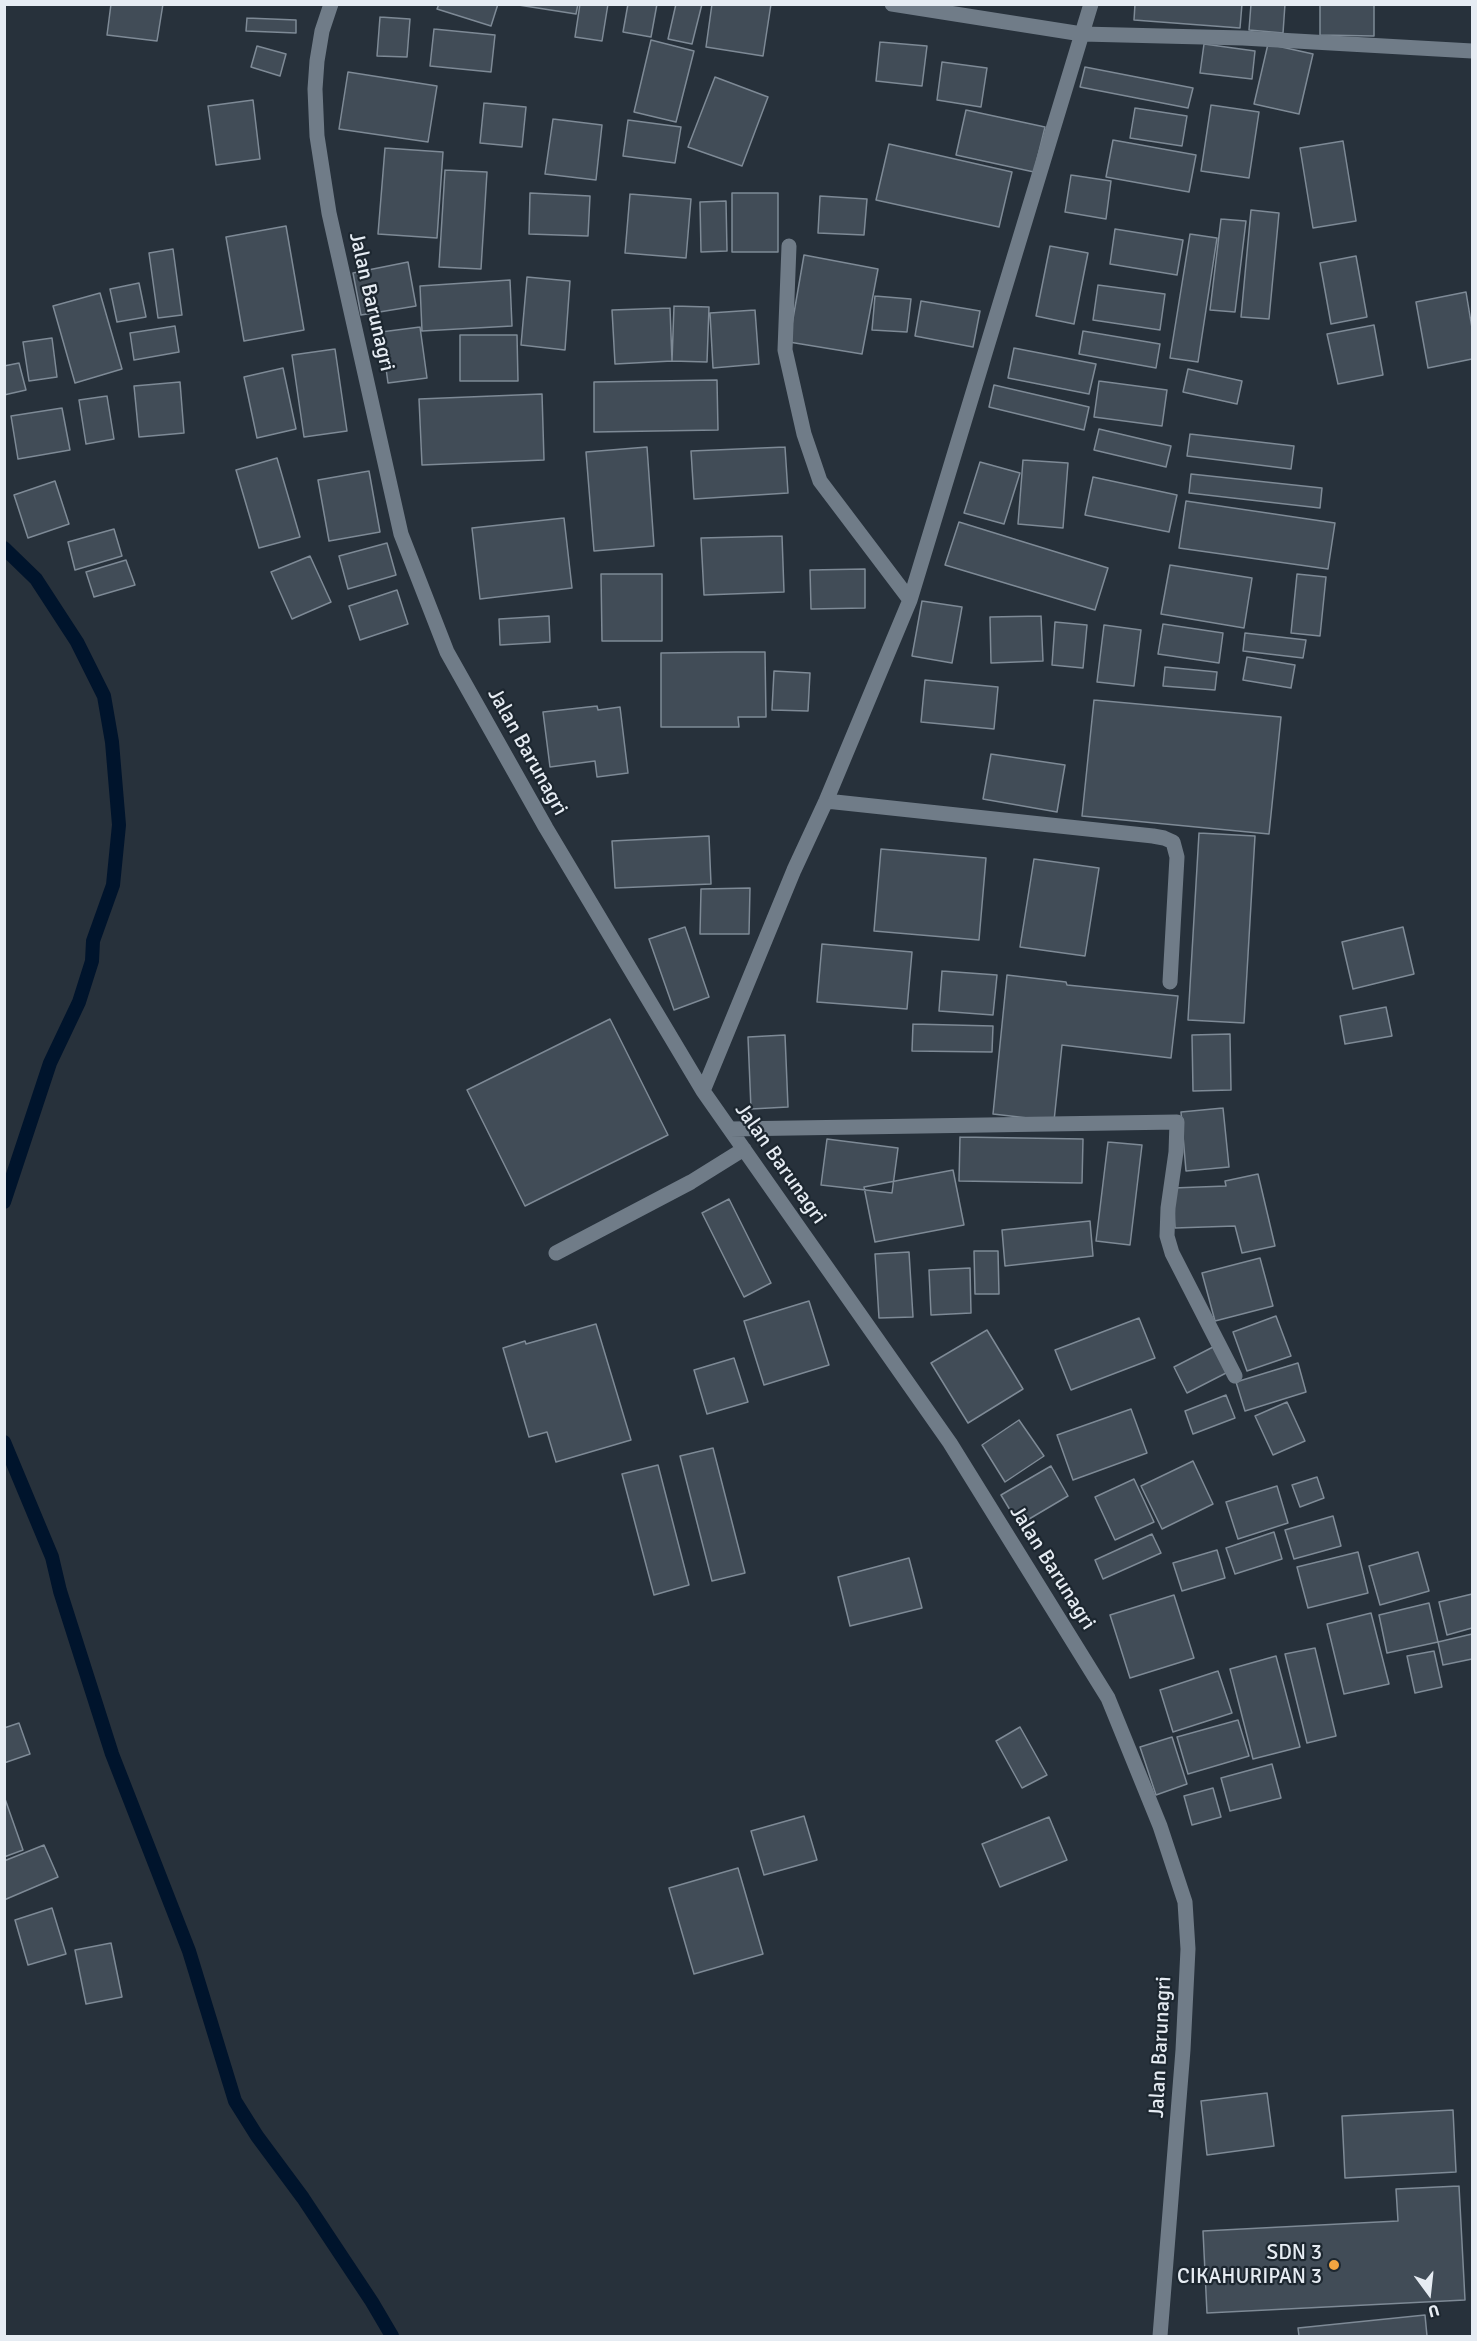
<!DOCTYPE html>
<html>
<head>
<meta charset="utf-8">
<style>
	body { margin:0 }
	#map { position:relative; width:1477px; height:2341px; overflow:hidden; background:#27313b; font-family:Signika,sans-serif }
	canvas { display:block }
	.frame { position:absolute; inset:0; border:6px solid #e6ecf3; pointer-events:none }
	.north { position:absolute; left:1399px; top:2263px; width:60px; height:60px; -webkit-text-stroke:4px #1d2730; paint-order:stroke; rotate:165deg; font-size:16px; font-weight:700; line-height:24px; text-align:center; color:#e6ecf3 }
	.north::after { content:''; display:block; margin:auto; width:21px; height:27px; background:#e6ecf3; clip-path:polygon(50% 0,100% 100%,50% 72%,0 100%) }
</style>
</head>
<body>
<div id="map">
<canvas width="1477" height="2341"></canvas>
<div class="frame"></div>
<div class="north">U</div>
</div>
<script>
const context = document.querySelector('canvas').getContext('2d');
context.lineJoin = 'round';
const poly = rows => new Path2D(rows.map(r => 'M' + r).join(''));
function trace(path, color, width, dash) { context.strokeStyle = color; context.lineWidth = width; context.lineCap = dash ? 'butt' : 'round'; context.setLineDash(dash || []); context.stroke(path); }
function fillPath(path, color) { context.fillStyle = color; context.fill(path, 'evenodd'); }
function drawText(font, color, halo, rows, align = 'center') {
  context.font = font + ' Signika,sans-serif'; context.lineWidth = 4.5; context.setLineDash([]); context.textBaseline = 'middle'; context.strokeStyle = halo; context.fillStyle = color; for (const [text, x, y, turn = 0] of rows) {
    context.save(); context.translate(x, y); context.rotate((+turn || 0) * Math.PI / 180); context.textAlign = isNaN(turn) ? turn : align; if (halo) context.strokeText(text, 0, 0); context.fillText(text, 0, 0); context.restore();
  }
}
trace(poly([
	[4,548,36,579,77,642,104,696,112,742,119,825,113,885,93,941,92,961,79,1002,50,1063,4,1202],
	[4,1442,52,1557,60,1591,112,1754,189,1951,235,2101,257,2136,303,2198,372,2302,392,2336]
]), '#00142c', 14);
const building = poly([
	[111,4,163,4,157,41,107,35,111,4],
	[439,4,498,4,491,26,437,9,439,4],
	[512,4,578,4,576,14,512,4],
	[580,4,608,4,602,41,575,37,580,4],
	[628,4,657,4,651,37,623,32,628,4],
	[676,4,702,4,692,44,668,39,676,4],
	[712,4,771,4,763,56,706,47,712,4],
	[1135,4,1242,4,1240,28,1134,20,1135,4],
	[1251,4,1285,4,1283,33,1249,30,1251,4],
	[1320,4,1374,4,1374,36,1320,35,1320,4],
	[380,17,410,19,407,57,377,56,380,17],
	[247,18,296,20,296,33,246,31,247,18],
	[434,29,495,35,491,72,430,66,434,29],
	[651,40,694,51,676,122,634,112,651,40],
	[880,42,927,46,922,86,876,81,880,42],
	[1204,44,1255,51,1252,79,1200,73,1204,44],
	[1268,44,1313,54,1299,114,1254,104,1268,44],
	[257,46,286,54,280,76,251,67,257,46],
	[942,62,987,68,981,107,937,100,942,62],
	[1085,67,1193,88,1188,108,1080,87,1085,67],
	[348,72,437,86,428,142,339,129,348,72],
	[715,77,768,97,742,166,688,147,715,77],
	[253,100,260,159,216,165,208,106,253,100],
	[484,103,526,107,522,147,480,143,484,103],
	[1211,105,1259,112,1249,178,1201,171,1211,105],
	[1135,108,1187,116,1182,146,1130,138,1135,108],
	[966,110,1045,127,1034,172,956,155,966,110],
	[553,119,602,125,596,180,545,174,553,119],
	[628,120,681,127,675,163,623,156,628,120],
	[1113,140,1196,155,1189,192,1106,177,1113,140],
	[1343,141,1356,221,1313,228,1300,148,1343,141],
	[889,144,1012,172,999,227,876,200,889,144],
	[385,148,443,152,437,238,378,234,385,148],
	[445,170,487,172,481,269,439,267,445,170],
	[1071,175,1111,181,1106,219,1065,212,1071,175],
	[530,193,590,196,588,236,529,234,530,193],
	[732,193,778,193,778,252,732,252,732,193],
	[630,194,691,199,686,258,625,253,630,194],
	[820,196,867,199,864,235,818,233,820,196],
	[726,201,727,251,701,252,700,202,726,201],
	[1251,210,1279,213,1269,319,1241,317,1251,210],
	[1221,219,1246,221,1235,312,1210,310,1221,219],
	[286,226,304,330,244,341,226,237,286,226],
	[1115,229,1183,240,1177,275,1110,264,1115,229],
	[1190,234,1217,238,1198,362,1170,358,1190,234],
	[1050,246,1088,253,1074,324,1036,316,1050,246],
	[173,249,182,315,158,318,149,253,173,249],
	[804,255,878,269,862,354,789,342,804,255],
	[1356,256,1367,317,1331,324,1320,263,1356,256],
	[408,262,416,306,361,315,353,273,408,262],
	[527,277,570,281,565,350,521,345,527,277],
	[510,280,512,326,422,331,420,286,510,280],
	[139,283,146,317,117,322,110,289,139,283],
	[1098,285,1165,294,1160,330,1093,320,1098,285],
	[1466,292,1472,328,1472,359,1428,368,1416,302,1466,292],
	[100,293,122,369,75,383,53,306,100,293],
	[875,296,911,299,907,332,872,330,875,296],
	[921,301,980,311,973,347,915,336,921,301],
	[674,306,709,307,707,362,672,361,674,306],
	[670,308,672,361,615,364,612,310,670,308],
	[755,310,759,364,713,368,710,313,755,310],
	[1374,325,1383,375,1338,384,1327,334,1374,325],
	[175,326,179,352,134,360,130,333,175,326],
	[420,327,427,378,388,383,381,332,420,327],
	[1083,331,1160,344,1156,368,1079,354,1083,331],
	[460,335,517,335,518,381,460,381,460,335],
	[52,338,57,377,29,381,23,342,52,338],
	[1014,348,1096,364,1089,394,1008,378,1014,348],
	[335,349,347,431,304,437,292,355,335,349],
	[19,363,26,390,4,395,4,366,19,363],
	[283,368,296,429,257,438,244,377,283,368],
	[1188,369,1242,381,1237,404,1183,392,1188,369],
	[717,380,718,430,594,432,594,382,717,380],
	[1099,381,1167,390,1162,426,1094,417,1099,381],
	[180,382,184,433,139,437,134,386,180,382],
	[994,385,1089,407,1084,430,989,407,994,385],
	[542,394,544,460,422,465,419,399,542,394],
	[107,396,114,439,86,444,79,400,107,396],
	[62,408,70,450,18,459,11,416,62,408],
	[1099,429,1171,446,1166,467,1094,450,1099,429],
	[1190,434,1294,446,1291,469,1187,456,1190,434],
	[647,447,654,546,594,551,586,452,647,447],
	[785,447,788,493,694,499,691,451,785,447],
	[277,458,300,537,259,548,236,470,277,458],
	[1023,460,1068,463,1063,528,1018,524,1023,460],
	[980,462,1020,473,1004,524,964,513,980,462],
	[369,471,380,532,329,541,318,480,369,471],
	[1191,474,1322,488,1320,508,1189,493,1191,474],
	[1093,477,1177,495,1169,532,1085,515,1093,477],
	[55,481,69,524,28,538,14,495,55,481],
	[1186,501,1335,523,1328,569,1179,548,1186,501],
	[564,518,572,588,480,599,472,528,564,518],
	[959,522,1108,568,1095,610,945,565,959,522],
	[114,529,122,556,75,570,68,542,114,529],
	[782,536,784,592,704,595,701,538,782,536],
	[387,543,396,575,348,589,339,556,387,543],
	[310,556,331,602,292,619,271,572,310,556],
	[126,560,135,585,94,597,86,572,126,560],
	[1170,565,1252,578,1244,628,1161,614,1170,565],
	[865,569,865,608,811,609,810,570,865,569],
	[601,574,662,574,662,641,602,641,601,574],
	[1297,574,1326,577,1320,636,1291,633,1297,574],
	[397,590,408,624,360,640,349,606,397,590],
	[922,601,962,607,952,663,912,656,922,601],
	[549,616,550,642,500,645,499,619,549,616],
	[1041,616,1043,661,991,663,990,617,1041,616],
	[1055,622,1087,625,1083,668,1052,665,1055,622],
	[1163,624,1223,633,1219,663,1158,654,1163,624],
	[1104,625,1141,630,1134,686,1097,682,1104,625],
	[1245,633,1306,640,1303,658,1243,651,1245,633],
	[735,652,765,652,766,717,738,717,739,727,661,727,661,653,735,652],
	[1247,657,1295,665,1291,688,1243,680,1247,657],
	[1165,667,1217,672,1215,690,1163,686,1165,667],
	[774,671,810,673,808,711,772,710,774,671],
	[925,680,998,687,994,729,921,722,925,680],
	[1094,700,1281,717,1269,834,1082,816,1094,700],
	[597,706,598,710,620,707,628,773,597,777,595,761,550,767,543,712,597,706],
	[991,754,1065,765,1057,812,983,799,991,754],
	[1199,833,1255,836,1244,1023,1188,1020,1199,833],
	[709,836,711,884,615,888,612,841,709,836],
	[881,849,986,858,979,940,874,931,881,849],
	[1034,859,1099,868,1085,956,1020,947,1034,859],
	[750,888,749,934,700,934,701,889,750,888],
	[685,927,709,997,674,1010,649,939,685,927],
	[1403,927,1414,974,1353,989,1342,942,1403,927],
	[822,944,912,952,907,1009,817,1002,822,944],
	[942,971,997,975,993,1015,939,1011,942,971],
	[1007,975,1066,982,1067,985,1178,996,1171,1058,1062,1045,1054,1121,993,1114,1007,975],
	[1386,1007,1392,1036,1345,1044,1340,1016,1386,1007],
	[610,1019,668,1135,525,1206,467,1090,610,1019],
	[913,1024,993,1026,992,1052,912,1051,913,1024],
	[1230,1034,1231,1090,1193,1091,1192,1035,1230,1034],
	[785,1035,788,1107,751,1109,748,1037,785,1035],
	[1223,1108,1229,1167,1186,1171,1181,1112,1223,1108],
	[960,1137,1083,1139,1082,1183,959,1181,960,1137],
	[827,1139,898,1148,892,1193,821,1185,827,1139],
	[1108,1142,1142,1145,1130,1245,1096,1241,1108,1142],
	[953,1170,964,1225,875,1242,864,1187,953,1170],
	[1258,1174,1275,1246,1242,1253,1235,1226,1175,1228,1173,1188,1226,1186,1225,1181,1258,1174],
	[729,1199,771,1283,744,1297,702,1213,729,1199],
	[1090,1221,1093,1256,1005,1266,1002,1230,1090,1221],
	[974,1251,998,1251,999,1294,975,1294,974,1251],
	[909,1252,913,1317,879,1318,875,1254,909,1252],
	[1260,1258,1273,1306,1215,1321,1202,1273,1260,1258],
	[970,1268,971,1313,931,1315,929,1270,970,1268],
	[809,1301,829,1365,764,1385,744,1321,809,1301],
	[1276,1316,1291,1356,1247,1371,1233,1332,1276,1316],
	[1139,1318,1155,1358,1071,1390,1055,1350,1139,1318],
	[596,1324,631,1440,556,1462,547,1432,529,1437,503,1348,525,1341,526,1344,596,1324],
	[987,1330,1023,1389,968,1423,931,1363,987,1330],
	[1215,1346,1228,1372,1187,1393,1174,1367,1215,1346],
	[734,1358,748,1402,707,1414,694,1370,734,1358],
	[1298,1363,1306,1392,1245,1411,1236,1382,1298,1363],
	[1226,1395,1235,1418,1193,1434,1185,1411,1226,1395],
	[1287,1402,1305,1441,1273,1455,1255,1416,1287,1402],
	[1131,1409,1147,1453,1073,1480,1057,1435,1131,1409],
	[1019,1420,1044,1456,1005,1482,982,1445,1019,1420],
	[713,1448,745,1573,712,1581,680,1456,713,1448],
	[1193,1461,1213,1504,1162,1529,1141,1486,1193,1461],
	[658,1465,689,1585,654,1595,622,1474,658,1465],
	[1051,1466,1068,1496,1019,1525,1001,1495,1051,1466],
	[1317,1477,1324,1498,1300,1507,1292,1485,1317,1477],
	[1134,1479,1154,1522,1115,1540,1095,1497,1134,1479],
	[1277,1486,1288,1523,1238,1539,1226,1502,1277,1486],
	[1333,1516,1341,1546,1294,1559,1285,1530,1333,1516],
	[1274,1532,1282,1559,1235,1574,1226,1548,1274,1532],
	[1152,1534,1161,1553,1103,1579,1095,1560,1152,1534],
	[1217,1550,1225,1578,1182,1591,1173,1563,1217,1550],
	[1358,1552,1368,1593,1308,1608,1297,1567,1358,1552],
	[1418,1552,1429,1591,1380,1605,1369,1566,1418,1552],
	[909,1558,922,1608,850,1626,838,1577,909,1558],
	[1472,1594,1472,1628,1447,1635,1439,1602,1472,1594],
	[1174,1595,1194,1658,1130,1678,1110,1615,1174,1595],
	[1429,1603,1438,1642,1387,1653,1379,1615,1429,1603],
	[1371,1613,1389,1684,1344,1694,1327,1624,1371,1613],
	[1472,1634,1472,1659,1443,1665,1438,1642,1472,1634],
	[1315,1648,1336,1736,1307,1743,1285,1654,1315,1648],
	[1434,1651,1442,1687,1415,1693,1407,1656,1434,1651],
	[1276,1656,1300,1747,1253,1759,1230,1669,1276,1656],
	[1218,1671,1232,1713,1173,1732,1160,1690,1218,1671],
	[1238,1720,1249,1756,1188,1774,1177,1737,1238,1720],
	[19,1723,30,1754,4,1763,4,1728,19,1723],
	[1020,1727,1047,1775,1022,1788,996,1741,1020,1727],
	[1172,1737,1187,1784,1156,1795,1140,1747,1172,1737],
	[1272,1764,1281,1798,1230,1811,1221,1778,1272,1764],
	[1213,1788,1221,1817,1192,1825,1184,1796,1213,1788],
	[4,1796,23,1850,4,1857,4,1796],
	[804,1816,817,1860,764,1875,751,1831,804,1816],
	[1049,1817,1067,1860,1000,1887,982,1844,1049,1817],
	[44,1845,58,1877,4,1900,4,1861,44,1845],
	[738,1868,763,1954,694,1974,669,1888,738,1868],
	[52,1908,66,1954,28,1965,15,1920,52,1908],
	[111,1943,122,1997,86,2004,75,1950,111,1943],
	[1267,2093,1274,2146,1207,2155,1201,2101,1267,2093],
	[1453,2110,1456,2172,1345,2178,1342,2116,1453,2110],
	[1459,2186,1465,2300,1207,2313,1203,2231,1398,2221,1396,2189,1459,2186],
	[1425,2315,1427,2336,1299,2336,1298,2328,1425,2315]
]);
fillPath(building, '#414c57');
trace(building, '#7e8a96', 1.5);
trace(poly([
	[331,4,322,31,317,61,315,89,317,136,329,213,401,534,447,652,546,828,703,1091,950,1443,1108,1698,1160,1826,1185,1902,1188,1949,1183,2050,1160,2336],
	[892,4,1082,34,1243,38,1472,51],
	[789,246,785,350,804,434,820,481,910,600],
	[826,801,1153,836,1164,838,1173,842,1177,857,1170,982],
	[703,1091,794,870,826,801,910,600,1091,4],
	[730,1129,1177,1122,1176,1152,1168,1208,1167,1236,1172,1253,1235,1376],
	[556,1253,691,1182,744,1149]
]), '#707c88', 15);
for (const [x, y, r, color] of [
	[1334,2265,6,"#f2a541"]
]) { const dot = new Path2D(); dot.arc(x, y, r, 0, 2 * Math.PI); context.fillStyle = color; context.fill(dot); trace(dot, '#1d2730', 2); }
drawText('21px', '#e6ecf3', '#1d2730', [
	["Jalan Barunagri",371,302,77],
	["Jalan Barunagri",527,752,61],
	["Jalan Barunagri",780,1164,55],
	["Jalan Barunagri",1052,1568,58],
	["Jalan Barunagri",1161,2047,-87]
]);
drawText('21px', '#e6ecf3', '#1d2730', [
	["SDN 3",1322,2253],
	["CIKAHURIPAN 3",1322,2277]
], 'right');
</script>
</body>
</html>
